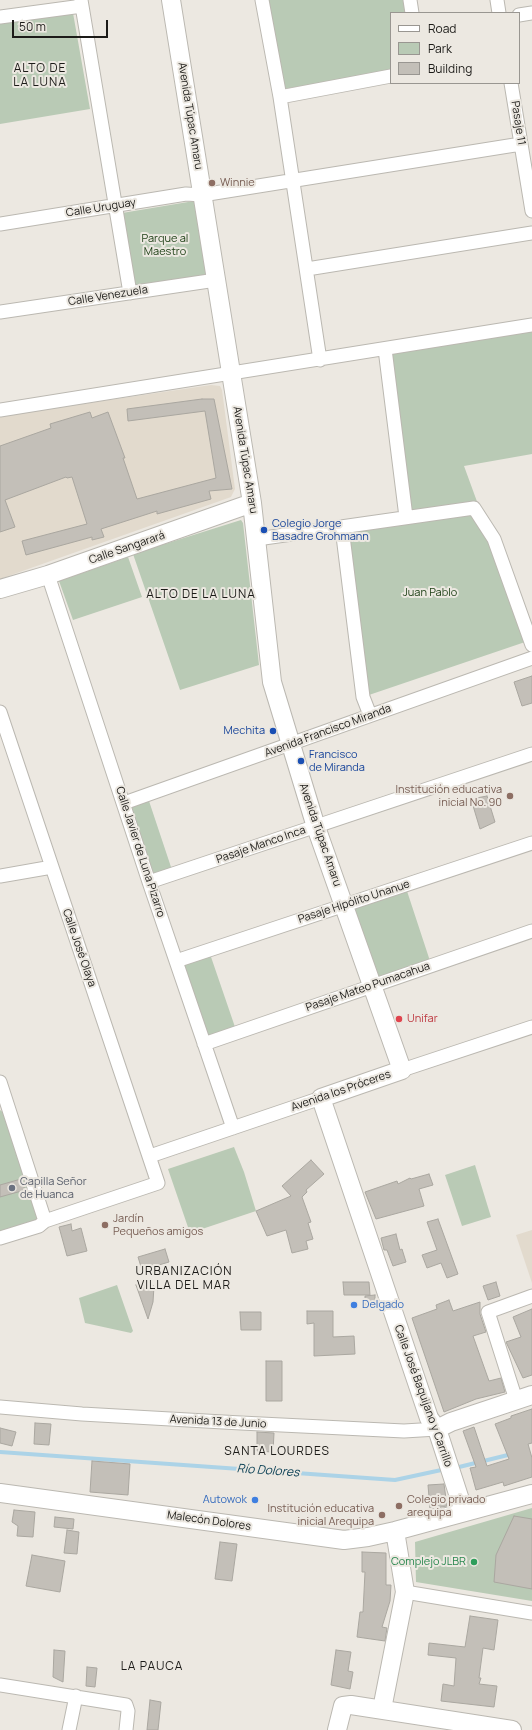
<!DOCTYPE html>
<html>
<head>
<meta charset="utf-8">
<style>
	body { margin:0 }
	#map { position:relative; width:532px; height:1730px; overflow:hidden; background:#ece8e1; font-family:Manrope,sans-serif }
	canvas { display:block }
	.legend { position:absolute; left:390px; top:12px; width:130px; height:72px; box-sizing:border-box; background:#ece8e1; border:1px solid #999691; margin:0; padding:5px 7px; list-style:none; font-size:12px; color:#1c1b18 }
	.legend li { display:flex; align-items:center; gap:8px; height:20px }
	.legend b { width:20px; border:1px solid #999691 }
	.scale { position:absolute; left:12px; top:20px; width:96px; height:18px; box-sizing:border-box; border:2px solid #1c1b18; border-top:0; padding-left:5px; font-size:12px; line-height:14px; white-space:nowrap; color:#1c1b18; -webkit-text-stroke:3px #ece8e1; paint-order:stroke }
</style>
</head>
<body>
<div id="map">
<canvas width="532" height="1730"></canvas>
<ul class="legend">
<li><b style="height:5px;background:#fff"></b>Road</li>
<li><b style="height:11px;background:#b9cab5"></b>Park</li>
<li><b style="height:11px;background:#c3bfb8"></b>Building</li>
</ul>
<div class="scale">50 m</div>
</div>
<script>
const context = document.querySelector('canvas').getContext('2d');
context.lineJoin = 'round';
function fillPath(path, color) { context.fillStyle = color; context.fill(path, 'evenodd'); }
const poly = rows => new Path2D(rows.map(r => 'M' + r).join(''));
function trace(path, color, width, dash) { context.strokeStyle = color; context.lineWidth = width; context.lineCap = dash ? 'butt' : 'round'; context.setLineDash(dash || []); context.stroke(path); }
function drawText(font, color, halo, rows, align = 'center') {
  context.font = font + ' Manrope,sans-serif'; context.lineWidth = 4; context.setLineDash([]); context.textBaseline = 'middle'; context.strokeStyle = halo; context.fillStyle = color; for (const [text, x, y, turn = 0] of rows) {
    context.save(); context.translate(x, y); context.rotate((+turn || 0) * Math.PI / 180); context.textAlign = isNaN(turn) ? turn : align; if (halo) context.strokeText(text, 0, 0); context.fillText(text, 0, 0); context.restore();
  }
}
fillPath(poly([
	[211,385,220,386,222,390,235,489,231,497,0,579,0,416],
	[532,1230,532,1283,516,1235]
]), '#e2dacd');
fillPath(poly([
	[268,0,405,0,407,13,391,13,391,71,284,89],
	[73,13,90,109,0,124,0,22],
	[194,201,208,276,134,288,122,213],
	[532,331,532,454,464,466,528,641,366,696,345,527,409,517,389,353],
	[241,520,243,523,259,665,180,690,133,554],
	[128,557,142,597,73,620,59,581],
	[148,798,172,870,152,877,129,805],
	[406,888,430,961,375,979,351,907],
	[210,954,235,1027,208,1036,183,963],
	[0,1110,4,1113,38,1221,0,1234],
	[234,1147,244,1172,256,1211,190,1233,168,1169],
	[475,1165,491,1217,462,1226,445,1175],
	[117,1285,133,1331,131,1333,85,1323,79,1298],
	[532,1508,532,1601,416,1582,415,1542]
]), '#b9cab5');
trace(poly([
	[0,1452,395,1480,446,1469],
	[455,1468,512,1454]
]), '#acd3e7', 4);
const building = poly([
	[202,399,214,399,232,489,209,491,211,499,157,514,157,511,101,529,104,537,92,540,92,537,26,555,22,541,87,524,72,477,67,478,66,477,5,500,15,527,0,532,0,446,51,428,50,424,90,412,92,418,108,412,125,458,123,458,137,499,216,478,205,411,128,421,127,409,202,399],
	[532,676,532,703,522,706,514,682,532,676],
	[487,796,495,822,480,829,471,799,487,796],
	[311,1160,324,1174,306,1190,307,1192,302,1197,311,1222,308,1223,313,1239,306,1241,308,1249,292,1253,286,1230,267,1236,256,1211,291,1196,282,1186,311,1160],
	[429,1174,433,1185,419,1189,424,1206,376,1219,365,1192,397,1181,398,1184,410,1178,411,1179,429,1174],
	[21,1179,25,1190,0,1197,0,1185,21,1179],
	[438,1219,458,1274,447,1278,441,1263,427,1268,422,1255,437,1250,427,1222,438,1219],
	[71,1224,72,1231,81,1228,87,1251,67,1256,59,1227,71,1224],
	[396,1234,400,1250,402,1249,406,1262,393,1266,387,1250,384,1250,381,1238,396,1234],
	[165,1249,169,1262,142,1270,138,1257,165,1249],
	[343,1282,369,1282,370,1295,344,1295,343,1282],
	[496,1282,500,1296,488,1300,483,1286,496,1282],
	[136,1285,154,1286,153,1302,148,1319,136,1285],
	[375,1295,375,1306,365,1307,365,1296,375,1295],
	[449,1300,453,1311,480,1302,480,1314,486,1332,473,1336,489,1381,501,1378,505,1392,476,1399,444,1412,412,1318,437,1309,436,1305,449,1300],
	[532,1309,532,1375,523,1378,506,1342,521,1337,513,1317,532,1309],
	[307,1311,333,1311,333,1337,354,1336,355,1354,314,1356,314,1323,307,1324,307,1311],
	[240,1312,261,1312,261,1330,241,1330,240,1312],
	[266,1361,282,1361,282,1401,266,1401,266,1361],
	[532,1409,532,1443,528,1444,532,1458,532,1477,504,1486,503,1482,476,1490,470,1468,476,1467,463,1431,474,1427,487,1466,509,1459,495,1424,511,1418,511,1416,532,1409],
	[35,1423,51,1424,49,1445,34,1444,35,1423],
	[0,1428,16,1432,12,1446,0,1443,0,1428],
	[257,1432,274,1433,273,1452,257,1451,257,1432],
	[92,1461,130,1464,128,1495,90,1492,92,1461],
	[444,1484,447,1506,430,1509,428,1485,444,1484],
	[14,1510,35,1512,33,1537,17,1536,18,1526,12,1522,14,1510],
	[514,1516,532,1519,532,1589,494,1582,496,1555,514,1516],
	[55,1517,74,1519,73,1529,54,1527,55,1517],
	[67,1530,79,1532,77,1554,64,1553,67,1530],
	[220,1542,237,1544,232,1581,215,1579,220,1542],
	[362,1552,386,1553,386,1585,391,1585,390,1601,382,1627,387,1628,385,1641,357,1637,360,1612,363,1612,365,1572,362,1572,362,1552],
	[32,1555,65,1561,60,1592,26,1586,32,1555],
	[470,1616,498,1620,494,1650,483,1648,479,1678,481,1678,479,1684,497,1686,494,1707,441,1701,443,1684,454,1686,456,1658,428,1655,429,1643,465,1647,470,1616],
	[54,1650,65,1651,63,1682,53,1677,54,1650],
	[336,1650,351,1652,348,1671,353,1672,350,1689,331,1685,336,1650],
	[87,1667,97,1668,95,1687,86,1686,87,1667],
	[150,1700,161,1702,158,1730,147,1730,150,1700]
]);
fillPath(building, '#c3bfb8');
trace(building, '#aaa7a0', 1);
const street = poly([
	[81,0,130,293],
	[262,0,280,97,320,360],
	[410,0,412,13],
	[497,0,499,13],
	[519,15,532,13],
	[0,17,82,6],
	[511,83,532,211],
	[280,97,391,76],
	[0,224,186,194,202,195,521,144],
	[307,269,532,233],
	[0,312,216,280],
	[385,349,406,517],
	[0,410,532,325],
	[342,528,363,697,370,715],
	[257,539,474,508,494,539,532,645],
	[48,575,149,882,233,1128],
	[0,712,158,1183,45,1221,39,1226,0,1238],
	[124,803,532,658],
	[0,876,52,867],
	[149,882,532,754],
	[176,961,532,843],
	[204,1044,532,931],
	[402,1070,532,1027],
	[0,1082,45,1221],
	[150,1156,321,1098],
	[516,1400,488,1312,532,1296],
	[0,1407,82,1414,241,1423,404,1431,437,1429],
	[405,1592,532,1613],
	[0,1685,126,1705,128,1711,126,1730],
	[69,1730,76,1696]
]);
const secondary = poly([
	[171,0,252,503,272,682,316,827,402,1070,321,1098,429,1418,437,1429,464,1512],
	[0,589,48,575,252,503],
	[437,1429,451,1422,532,1395],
	[0,1493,344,1540,368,1537,395,1531,532,1494],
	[382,1709,405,1592,395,1531],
	[337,1730,343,1706,351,1705,512,1730]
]);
trace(street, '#bbb8b1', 15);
trace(secondary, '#bbb8b1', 20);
trace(street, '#fff', 13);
trace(secondary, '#fff', 18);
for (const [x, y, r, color] of [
	[212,183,4,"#8d6e63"],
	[264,530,4,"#1a4fb4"],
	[273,731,4,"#1a4fb4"],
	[301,761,4,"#1a4fb4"],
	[510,796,4,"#8d6e63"],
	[399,1019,4,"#e0444e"],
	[12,1188,4,"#6b7280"],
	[105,1225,4,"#8d6e63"],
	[354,1305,4,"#3f7fe0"],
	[255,1500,4,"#3f7fe0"],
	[399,1506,4,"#8d6e63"],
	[382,1515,4,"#8d6e63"],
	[474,1562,4,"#2e9e5b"]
]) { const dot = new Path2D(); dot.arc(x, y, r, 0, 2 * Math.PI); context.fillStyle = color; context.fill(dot); trace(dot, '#ece8e1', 1.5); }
drawText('11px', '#1c1b18', '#ece8e1', [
	["Avenida Túpac Amaru",190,116,81],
	["Pasaje 11",518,123,81],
	["Calle Uruguay",101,208,-9],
	["Calle Venezuela",108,296,-9],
	["Avenida Túpac Amaru",245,460,81],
	["Calle Sangarará",127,548,-19],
	["Avenida Francisco Miranda",328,731,-20],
	["Avenida Túpac Amaru",320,835,71],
	["Pasaje Manco Inca",261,845,-19],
	["Calle Javier de Luna Pizarro",140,852,72],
	["Pasaje Hipólito Unanue",354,902,-18],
	["Calle José Olaya",79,948,71],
	["Pasaje Mateo Pumacahua",368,987,-19],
	["Avenida los Próceres",341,1091,-19],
	["Calle José Baquijano y Carrillo",423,1396,70],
	["Avenida 13 de Junio",218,1422,3],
	["Malecón Dolores",209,1521,8]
]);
drawText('11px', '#785e54', '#ece8e1', [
	["Winnie",220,183],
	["Institución educativa",502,790,"right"],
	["inicial No. 90",502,803,"right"],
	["Jardín",113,1219],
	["Pequeños amigos",113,1232],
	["Colegio privado",407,1500],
	["arequipa",407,1513],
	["Institución educativa",374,1509,"right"],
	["inicial Arequipa",374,1522,"right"]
], 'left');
drawText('11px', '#1a3d12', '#ece8e1', [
	["Parque al",165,239],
	["Maestro",165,252],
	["Juan Pablo",430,593]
]);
drawText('11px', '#164399', '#ece8e1', [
	["Colegio Jorge",272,524],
	["Basadre Grohmann",272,537],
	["Mechita",265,731,"right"],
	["Francisco",309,755],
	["de Miranda",309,768]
], 'left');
drawText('11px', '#be3a42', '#ece8e1', [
	["Unifar",407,1019]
], 'left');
drawText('11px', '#5b616d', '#ece8e1', [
	["Capilla Señor",20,1182],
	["de Huanca",20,1195]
], 'left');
drawText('11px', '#366cbe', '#ece8e1', [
	["Delgado",362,1305],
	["Autowok",247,1500,"right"]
], 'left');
drawText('11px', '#27864d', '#ece8e1', [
	["Complejo JLBR",466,1562]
], 'right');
context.letterSpacing = '1px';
drawText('12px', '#1c1b18', '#ece8e1', [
	["ALTO DE",40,69],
	["LA LUNA",40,83],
	["ALTO DE LA LUNA",201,595],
	["URBANIZACIÓN",184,1272],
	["VILLA DEL MAR",184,1286],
	["SANTA LOURDES",277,1452],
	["LA PAUCA",152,1667]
]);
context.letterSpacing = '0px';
drawText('italic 12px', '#083e53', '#ece8e1', [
	["Río Dolores",268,1471,4]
]);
</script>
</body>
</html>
